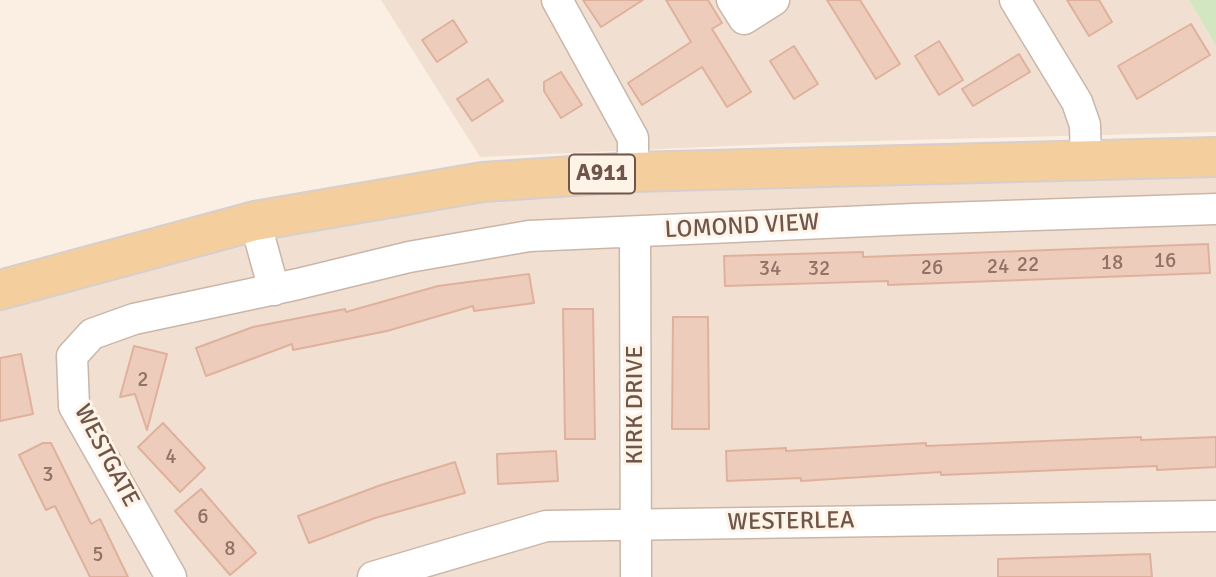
<!DOCTYPE html>
<html>
<head>
<meta charset="utf-8">
<style>
	body { margin:0 }
	canvas { display:block; background:#faefe2 }
</style>
</head>
<body>
<canvas width="1216" height="577"></canvas>
<script>
const context = document.querySelector('canvas').getContext('2d');
context.lineJoin = 'round';
function fillPath(path, color) { context.fillStyle = color; context.fill(path, 'evenodd'); }
const poly = rows => new Path2D(rows.map(r => 'M' + r).join(''));
function trace(path, color, width, dash) { context.strokeStyle = color; context.lineWidth = width; context.lineCap = dash ? 'butt' : 'round'; context.setLineDash(dash || []); context.stroke(path); }
function drawText(font, color, halo, rows, align = 'center') {
  context.font = font + ' Signika,sans-serif'; context.lineWidth = 6; context.setLineDash([]); context.textBaseline = 'middle'; context.strokeStyle = halo; context.fillStyle = color; for (const [text, x, y, turn = 0] of rows) {
    context.save(); context.translate(x, y); context.rotate((+turn || 0) * Math.PI / 180); context.textAlign = isNaN(turn) ? turn : align; if (halo) context.strokeText(text, 0, 0); context.fillText(text, 0, 0); context.restore();
  }
}
fillPath(poly([
	[381,0,1189,0,1216,46,1216,132,795,143,480,157],
	[1216,170,1216,577,0,577,0,304,236,239,477,197,747,183]
]), '#f1e0d1');
fillPath(poly([
	[1189,0,1216,0,1216,46]
]), '#d3e6c2');
const building = poly([
	[583,0,643,0,601,27,583,0],
	[666,0,708,0,722,23,712,29,751,92,727,107,702,67,642,105,628,83,691,42,666,0],
	[827,0,860,0,900,64,876,79,827,0],
	[1067,0,1099,0,1112,22,1089,36,1067,0],
	[453,20,467,42,437,62,422,40,453,20],
	[1191,24,1210,55,1137,99,1118,66,1191,24],
	[939,41,963,80,939,95,915,56,939,41],
	[794,46,818,84,794,99,770,61,794,46],
	[1019,54,1030,72,973,106,962,89,1019,54],
	[561,72,582,105,561,118,544,91,544,82,561,72],
	[488,79,503,101,472,121,457,99,488,79],
	[1208,244,1210,273,888,285,888,281,725,286,724,256,863,252,863,257,1208,244],
	[529,274,534,303,474,311,473,306,387,331,293,350,292,344,206,376,196,348,253,327,345,309,346,312,438,286,529,274],
	[563,309,593,309,595,439,565,439,563,309],
	[673,317,708,317,709,429,672,429,673,317],
	[134,346,167,354,147,430,135,394,120,397,134,346],
	[21,354,33,414,0,421,0,358,21,354],
	[163,423,205,468,180,492,138,447,163,423],
	[1141,437,1141,440,1216,437,1216,467,1157,470,1157,466,941,475,941,472,832,479,801,481,801,478,727,481,726,451,786,448,786,451,926,443,926,446,1141,437],
	[43,443,51,443,91,524,100,519,128,577,90,577,55,506,46,510,19,455,43,443],
	[556,451,558,481,498,484,497,454,556,451],
	[455,462,465,493,375,518,309,543,298,516,381,485,455,462],
	[201,489,256,553,230,575,175,511,201,489],
	[1150,554,1152,577,998,577,998,559,1150,554]
]);
fillPath(building, '#ecb');
trace(building, '#dfb19d', 2);
const street = poly([
	[557,0,633,138,633,172],
	[732,0,744,19,774,0],
	[1015,0,1077,102,1085,125,1086,161],
	[255,221,274,290],
	[635,232,636,577],
	[171,577,74,406,72,356,92,334,134,319,298,284,409,257,529,236,914,219,1216,209],
	[373,577,546,526,1216,516]
]);
const primary = poly([
	[0,290,255,221,483,182,633,172,1216,157]
]);
trace(street, '#cab6a9', 33);
trace(primary, '#d7cfcc', 42);
trace(street, '#fff', 30);
trace(primary, '#f5ce9e', 38);
drawText('21px', '#907366', null, [
	["16",1165,261],
	["18",1112,263],
	["22",1028,265],
	["24",998,267],
	["26",932,268],
	["34",770,269],
	["32",819,269],
	["2",143,380],
	["4",171,457],
	["3",48,475],
	["6",203,517],
	["8",230,549],
	["5",98,555]
]);
for (const [x, y, w] of [
	[602,174,66]
]) { const box = new Path2D(); box.roundRect(x - w / 2, y - 19.5, w, 39, 5); context.fillStyle = '#fef3e7'; context.fill(box); trace(box, '#70554a', 2); }
drawText('bold 23px', '#70554a', null, [
	["A911",602,174]
]);
drawText('24px', '#70554a', '#fef3e7', [
	["LOMOND VIEW",742,227,-3],
	["KIRK DRIVE",636,405,-90],
	["WESTGATE",106,456,62],
	["WESTERLEA",791,522,-1]
]);
</script>
</body>
</html>
